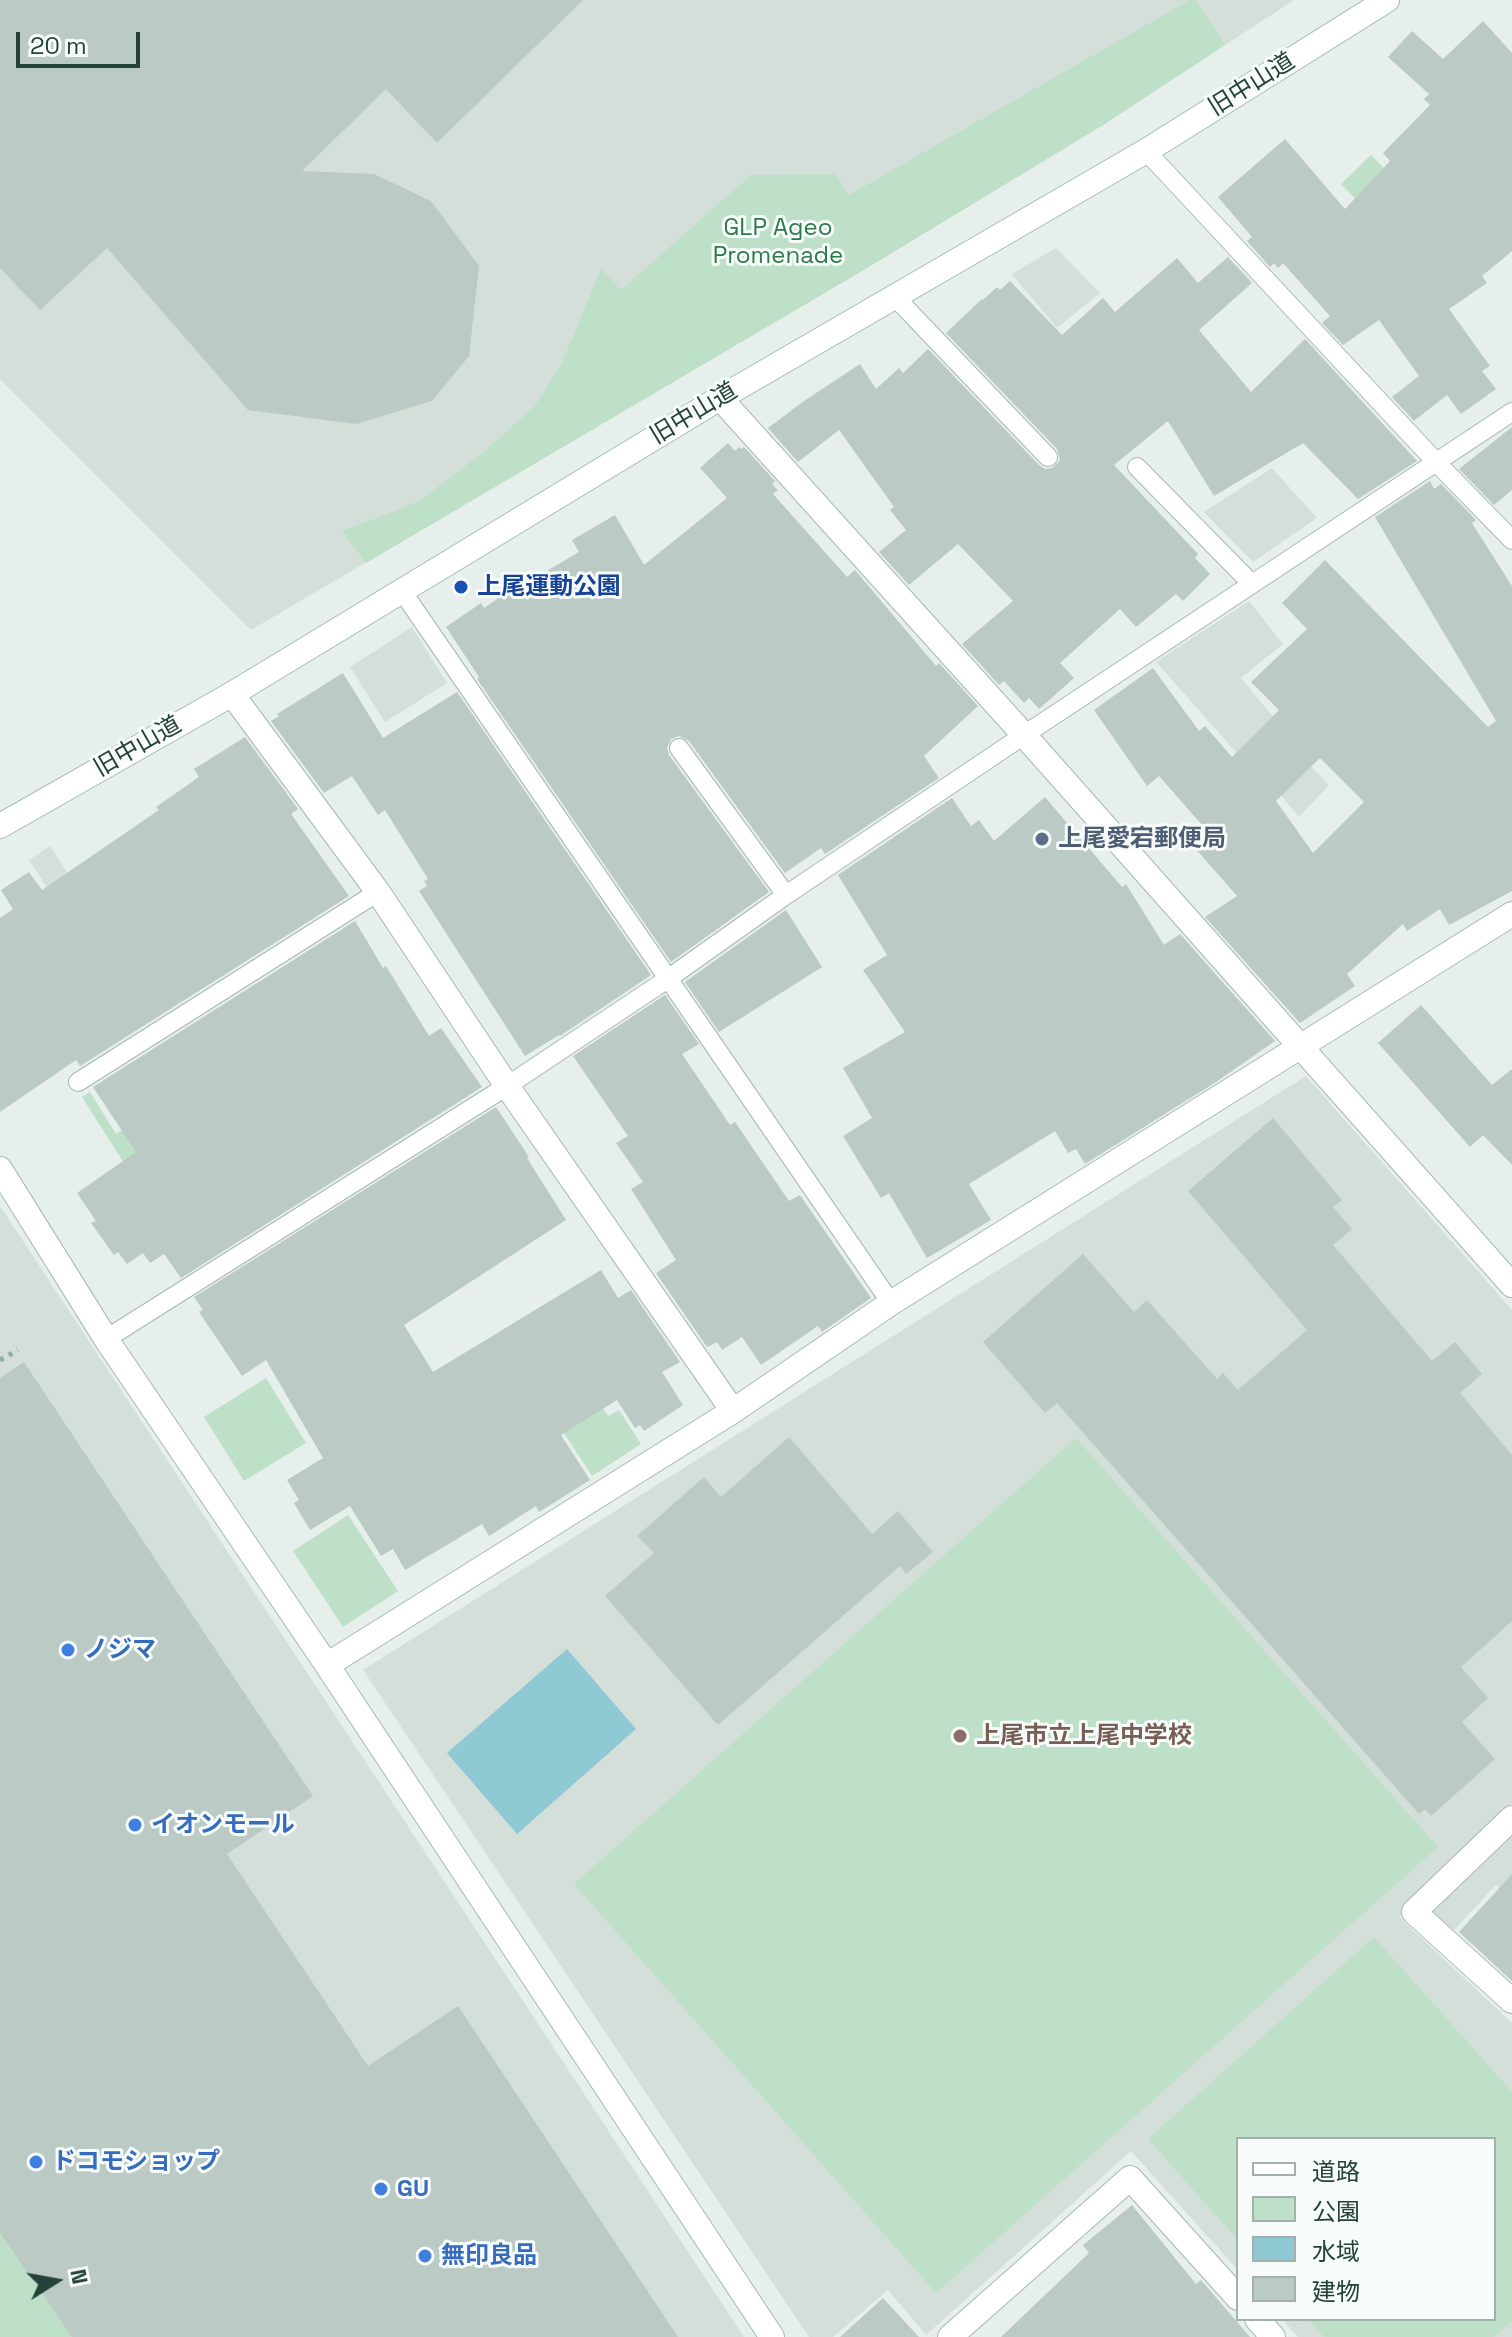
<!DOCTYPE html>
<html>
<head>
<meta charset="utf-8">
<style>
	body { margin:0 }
	#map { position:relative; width:1512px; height:2337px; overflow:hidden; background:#e6efeb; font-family:"Space Grotesk","Noto Sans JP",sans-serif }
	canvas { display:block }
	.legend { position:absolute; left:1236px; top:2137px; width:260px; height:184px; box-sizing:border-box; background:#f7fbf9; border:2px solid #a3b1ad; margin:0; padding:10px 14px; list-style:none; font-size:24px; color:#24423a }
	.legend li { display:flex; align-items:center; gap:16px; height:40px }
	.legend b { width:40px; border:2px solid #a3b1ad }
	.north { position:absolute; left:16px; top:2241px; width:80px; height:80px; -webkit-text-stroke:6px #f7fbf9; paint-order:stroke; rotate:79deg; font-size:22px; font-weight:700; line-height:32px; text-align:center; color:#24423a }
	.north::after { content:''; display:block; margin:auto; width:28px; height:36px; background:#24423a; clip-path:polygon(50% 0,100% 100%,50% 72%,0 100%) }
	.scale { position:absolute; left:16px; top:32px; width:124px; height:36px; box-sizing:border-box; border:4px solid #24423a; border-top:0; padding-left:10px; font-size:24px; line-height:28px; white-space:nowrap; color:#24423a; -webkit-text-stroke:6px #f7fbf9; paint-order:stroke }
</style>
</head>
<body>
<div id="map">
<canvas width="1512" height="2337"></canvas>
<ul class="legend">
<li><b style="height:10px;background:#fff"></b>道路</li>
<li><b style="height:22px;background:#bfe0c8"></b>公園</li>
<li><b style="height:22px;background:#8ec9d4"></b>水域</li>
<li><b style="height:22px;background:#bbcac4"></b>建物</li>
</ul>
<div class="north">N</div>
<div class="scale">20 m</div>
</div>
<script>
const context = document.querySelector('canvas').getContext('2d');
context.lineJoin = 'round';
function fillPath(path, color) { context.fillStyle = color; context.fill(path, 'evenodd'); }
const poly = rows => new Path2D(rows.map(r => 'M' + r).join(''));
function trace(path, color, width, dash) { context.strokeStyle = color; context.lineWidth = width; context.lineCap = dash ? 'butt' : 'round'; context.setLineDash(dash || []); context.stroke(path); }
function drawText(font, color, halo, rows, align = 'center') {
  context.font = font + ' "Space Grotesk","Noto Sans JP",sans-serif'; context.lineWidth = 6; context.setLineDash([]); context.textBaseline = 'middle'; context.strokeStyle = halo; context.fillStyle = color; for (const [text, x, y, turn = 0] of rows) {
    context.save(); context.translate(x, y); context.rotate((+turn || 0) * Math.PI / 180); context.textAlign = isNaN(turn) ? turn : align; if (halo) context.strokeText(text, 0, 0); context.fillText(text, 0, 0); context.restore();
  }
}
fillPath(poly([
	[0,0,1294,0,1103,125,867,268,251,630,0,379],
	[1056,248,1100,293,1057,328,1012,274],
	[1272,468,1317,518,1253,562,1204,512],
	[1249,601,1283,644,1241,678,1284,730,1280,734,1329,785,1299,817,1250,758,1244,761,1156,662],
	[412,627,447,683,385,722,350,667],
	[50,846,127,963,81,939,29,860],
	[1306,1076,1512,1310,1512,1803,1399,1917,1512,2023,1512,2337,1298,2337,1282,2319,1494,2319,1494,2139,1238,2139,1238,2270,1131,2151,926,2335,888,2290,833,2337,809,2337,363,1670],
	[0,1206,744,2337,0,2337],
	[1512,1835,1512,1889,1502,1890,1496,1885,1453,1931,1429,1909]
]), '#d4dfda');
fillPath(poly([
	[1190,0,1196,0,1225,45,1103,125,867,268,366,563,342,531,418,502,485,451,535,406,561,365,601,269,621,290,751,175,835,174,849,195],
	[1371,155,1429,215,1399,244,1341,184],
	[90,1092,116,1134,145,1116,169,1157,129,1171,82,1097],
	[266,1378,306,1443,244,1481,204,1417],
	[588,1386,608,1416,619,1410,641,1444,592,1476,537,1392],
	[1076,1438,1438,1847,936,2293,574,1884],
	[348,1515,398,1591,343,1627,293,1551],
	[1374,1937,1512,2092,1512,2321,1494,2337,1324,2337,1308,2319,1494,2319,1494,2139,1238,2139,1238,2240,1148,2139],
	[0,2233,72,2337,0,2337]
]), '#bfe0c8');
fillPath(poly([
	[567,1649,636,1729,517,1834,447,1753]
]), '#8ec9d4');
fillPath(poly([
	[0,0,583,0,437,143,386,89,302,171,374,174,431,201,479,266,469,356,432,401,356,424,248,410,107,248,40,310,0,268],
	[1483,21,1512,53,1512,251,1482,276,1487,283,1449,309,1490,366,1482,371,1496,389,1461,414,1447,395,1414,421,1392,397,1419,376,1379,320,1343,345,1322,323,1330,316,1283,263,1278,268,1274,263,1270,267,1247,241,1252,237,1218,197,1285,139,1345,209,1390,161,1383,153,1430,105,1424,99,1429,94,1388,57,1412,31,1443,59],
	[1228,257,1252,283,1199,330,1251,392,1305,339,1417,461,1358,499,1303,443,1214,496,1168,421,1114,465,1198,554,1195,558,1210,574,1183,601,1176,594,1136,627,1120,609,1060,663,1074,678,1039,709,1029,698,1024,703,1004,681,999,685,962,644,1013,601,958,544,909,585,879,552,906,530,890,510,894,507,839,430,798,462,768,428,804,401,860,364,876,389,899,368,903,373,928,349,1039,465,1045,469,1052,468,1060,460,1057,449,946,333,982,299,983,300,997,287,1000,290,1010,281,1062,335,1103,298,1115,312,1177,258,1198,283],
	[1512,427,1512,490,1494,505,1459,469],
	[728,443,735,451,739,447,741,449,744,447,775,481,772,484,778,490,773,494,847,577,855,570,936,666,939,663,978,706,924,756,939,778,825,854,821,848,785,873,689,741,679,736,671,739,667,748,669,755,769,892,671,962,477,679,479,677,446,627,481,603,484,608,512,589,513,591,579,552,572,540,615,515,644,565,727,498,700,468],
	[1430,481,1434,489,1441,484,1476,520,1472,523,1512,586,1512,891,1449,925,1440,909,1407,931,1403,924,1347,974,1355,986,1300,1023,1205,917,1237,896,1195,848,1210,834,1159,776,1147,786,1094,710,1153,668,1199,731,1205,726,1232,757,1279,710,1251,682,1307,629,1282,603,1325,560,1488,727,1496,721,1375,517],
	[1320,758,1364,802,1313,853,1276,801],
	[343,673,383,738,457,692,651,975,560,1036,559,1035,525,1056,419,891,427,886,424,881,428,879,385,810,378,815,352,776,324,793,271,721,279,716,277,714],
	[245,737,298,809,291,814,349,896,80,1066,76,1060,0,1112,0,918,13,909,1,890,29,872,42,890,159,810,156,807,199,777,194,769],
	[1045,797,1122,887,1126,884,1164,945,1180,934,1275,1041,1216,1082,1085,1164,1076,1149,1068,1153,1055,1131,969,1184,991,1220,927,1258,889,1193,881,1198,843,1136,872,1118,843,1068,905,1032,863,970,887,955,838,875,952,798,971,826,979,820,994,841],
	[786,910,822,967,719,1032,685,982],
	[355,921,383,968,386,966,429,1036,441,1028,482,1087,181,1278,164,1254,150,1263,143,1253,127,1264,118,1252,114,1255,91,1223,96,1221,77,1193,136,1152,93,1087],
	[665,995,699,1044,682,1054,730,1125,735,1122,789,1201,800,1195,871,1298,822,1332,818,1326,761,1365,742,1337,722,1350,717,1342,707,1347,656,1273,676,1260,631,1189,643,1182,616,1143,628,1136,573,1056],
	[1421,1005,1492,1085,1512,1069,1512,1165,1483,1135,1470,1147,1378,1043],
	[496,1107,529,1157,527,1158,566,1220,404,1325,433,1372,601,1270,618,1298,631,1290,680,1362,662,1372,683,1405,644,1431,640,1425,635,1428,617,1400,561,1435,590,1480,539,1512,536,1506,489,1536,482,1524,405,1570,393,1549,381,1556,350,1506,310,1530,294,1503,299,1500,287,1480,323,1458,266,1360,242,1376,199,1312,203,1310,194,1297],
	[1273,1118,1342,1200,1333,1207,1352,1229,1333,1245,1432,1361,1455,1342,1482,1374,1460,1393,1512,1455,1512,1621,1461,1667,1488,1698,1462,1722,1495,1759,1431,1816,1425,1809,1419,1814,1057,1403,1045,1413,983,1342,1083,1254,1134,1312,1147,1300,1217,1379,1223,1373,1238,1390,1307,1330,1188,1191],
	[24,1362,313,1796,227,1854,368,2066,458,2006,678,2337,72,2337,0,2233,0,1378],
	[789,1437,872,1534,898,1511,933,1552,906,1574,900,1566,718,1725,605,1596,654,1553,637,1536,704,1477,721,1497],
	[1512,1874,1512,1981,1459,1932],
	[1132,2205,1196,2284,1201,2280,1250,2337,1001,2337,1089,2253,1083,2245],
	[883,2298,919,2337,840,2337]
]), '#bbcac4');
const service = poly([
	[1146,151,1436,462,1512,540],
	[895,297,1048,457],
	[1137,467,1252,584],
	[402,591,891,1303],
	[679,748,786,895],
	[78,1082,378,892],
	[106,1339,507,1086,669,978,786,895,1024,735,1512,412]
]);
const minor = poly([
	[720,398,1024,735,1512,1285],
	[232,694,378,892,507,1086,733,1411],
	[0,1169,106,1339,327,1665,772,2337],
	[327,1665,733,1411,891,1303,1512,914],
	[1512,1818,1414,1912,1512,2001],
	[1257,2319,1273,2337],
	[950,2337,1130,2178,1238,2298]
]);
const secondary = poly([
	[0,826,232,694,720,398,1146,151,1387,0]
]);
trace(service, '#a8b8b2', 20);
trace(minor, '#a8b8b2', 26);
trace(secondary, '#a4bbb3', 26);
trace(poly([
	[0,1360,18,1350]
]), '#86b3a5', 5, [4, 6]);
trace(service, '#fff', 18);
trace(minor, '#fff', 24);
trace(secondary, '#fff', 24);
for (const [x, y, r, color] of [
	[461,587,8,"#1a4fb4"],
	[1042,839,8,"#5c6f8a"],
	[68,1650,8,"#3f7fe0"],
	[960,1736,8,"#8d6e63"],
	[135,1825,8,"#3f7fe0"],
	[36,2162,8,"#3f7fe0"],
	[381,2189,8,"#3f7fe0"],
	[425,2256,8,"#3f7fe0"]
]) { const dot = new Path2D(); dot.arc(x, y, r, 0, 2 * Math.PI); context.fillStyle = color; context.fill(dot); trace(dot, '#f7fbf9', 3); }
drawText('24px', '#24423a', '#f7fbf9', [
	["旧中山道",1252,85,-32],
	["旧中山道",694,414,-31],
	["旧中山道",138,747,-30]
]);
drawText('24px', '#2d7a4b', '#f7fbf9', [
	["GLP Ageo",778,228],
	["Promenade",778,256]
]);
drawText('bold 24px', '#164399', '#f7fbf9', [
	["上尾運動公園",477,587]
], 'left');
drawText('bold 24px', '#4e5e75', '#f7fbf9', [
	["上尾愛宕郵便局",1058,839]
], 'left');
drawText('bold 24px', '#366cbe', '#f7fbf9', [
	["ノジマ",84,1650],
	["イオンモール",151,1825],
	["ドコモショップ",52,2162],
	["GU",397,2189],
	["無印良品",441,2256]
], 'left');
drawText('bold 24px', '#785e54', '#f7fbf9', [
	["上尾市立上尾中学校",976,1736]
], 'left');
</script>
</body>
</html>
